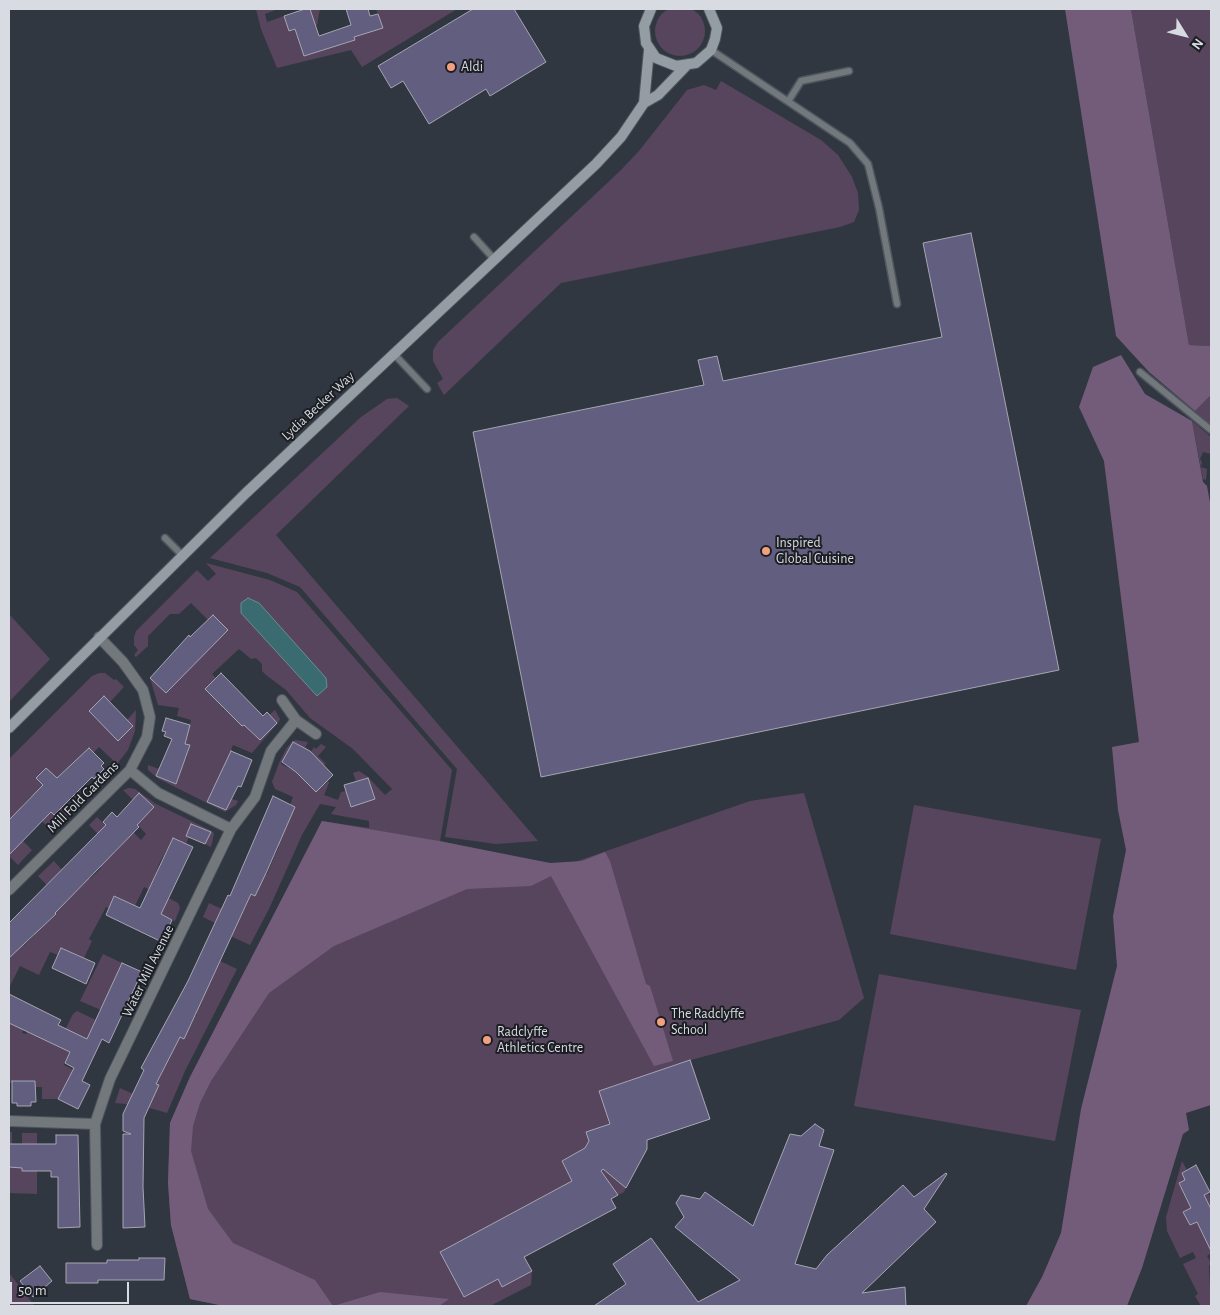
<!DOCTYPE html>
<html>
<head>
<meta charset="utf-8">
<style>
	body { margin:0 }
	#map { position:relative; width:1220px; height:1315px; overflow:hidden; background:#313741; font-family:"Alegreya Sans",sans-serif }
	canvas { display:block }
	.frame { position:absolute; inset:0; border:10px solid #d8dbe2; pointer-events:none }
	.north { position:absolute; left:1160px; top:10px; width:50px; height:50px; -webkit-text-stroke:4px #1b1e22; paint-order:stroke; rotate:126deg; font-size:14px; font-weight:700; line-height:20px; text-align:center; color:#d8dbe2 }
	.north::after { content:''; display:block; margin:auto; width:18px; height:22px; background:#d8dbe2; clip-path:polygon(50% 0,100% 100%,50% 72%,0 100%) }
	.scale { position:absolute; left:10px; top:1282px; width:119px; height:22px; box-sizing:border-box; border:2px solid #d8dbe2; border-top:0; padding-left:6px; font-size:15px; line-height:18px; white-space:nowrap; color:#d8dbe2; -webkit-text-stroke:4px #1b1e22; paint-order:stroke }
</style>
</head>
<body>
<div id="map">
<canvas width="1220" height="1315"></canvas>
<div class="frame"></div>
<div class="north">N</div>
<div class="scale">50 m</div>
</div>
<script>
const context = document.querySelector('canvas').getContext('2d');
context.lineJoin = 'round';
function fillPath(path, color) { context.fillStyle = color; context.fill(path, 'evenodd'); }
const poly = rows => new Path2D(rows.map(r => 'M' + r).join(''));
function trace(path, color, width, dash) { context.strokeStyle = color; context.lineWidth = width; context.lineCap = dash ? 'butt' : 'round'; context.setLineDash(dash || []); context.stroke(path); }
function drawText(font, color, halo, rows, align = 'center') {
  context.font = font + ' "Alegreya Sans",sans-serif'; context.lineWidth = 4; context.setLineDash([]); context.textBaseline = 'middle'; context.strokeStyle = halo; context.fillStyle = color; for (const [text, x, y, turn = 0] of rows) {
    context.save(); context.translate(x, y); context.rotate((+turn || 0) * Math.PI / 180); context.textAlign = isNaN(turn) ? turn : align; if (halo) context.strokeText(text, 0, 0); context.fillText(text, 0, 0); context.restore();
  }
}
fillPath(poly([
	'655 31a25 25 0 1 1 50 0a25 25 0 1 1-50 0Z',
	[256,9,278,9,265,14,267,22,284,16,290,31,314,23,310,9,320,9,317,25,296,32,304,56,337,31,341,45,355,40,350,22,375,30,383,28,376,9,457,9,362,67,351,50,277,68,261,29],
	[1131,9,1211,9,1211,346,1189,345],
	[721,81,821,140,838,155,852,177,858,193,859,210,854,222,840,227,561,283,444,395,437,383,443,379,433,361,433,350,438,342,620,171,639,151,687,90,704,85,716,90],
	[1211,395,1211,425,1195,411],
	[397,398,409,406,276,535,538,841,496,844,445,837,457,769,300,587,267,573,210,558,361,417,387,399],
	[1192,421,1211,437,1211,454,1203,452,1200,459,1202,462,1201,467,1207,469,1206,480,1203,479],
	[206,563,270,580,297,592,452,770,440,841,511,856,550,863,572,863,750,801,804,793,864,998,839,1020,691,1060,710,1119,647,1140,647,1149,624,1192,611,1199,616,1208,525,1257,532,1271,531,1285,490,1306,224,1306,190,1299,171,1225,168,1183,170,1123,190,1077,322,821,369,828,369,821,331,814,336,807,320,804,302,835,269,909,250,945,224,933,226,928,234,931,247,903,245,891,255,896,265,874,267,874,279,846,270,841,295,807,290,805,293,797,275,789,272,782,279,763,286,749,291,743,295,740,308,742,305,748,293,742,281,764,293,770,296,765,301,767,314,747,316,749,321,744,326,747,318,756,326,764,298,773,316,792,328,781,329,783,324,795,338,800,341,792,346,791,351,807,375,799,368,778,356,781,353,773,359,771,368,777,385,795,392,789,353,749,310,718,286,690,266,675,262,671,262,664,256,658,251,659,239,649,212,674,216,678,205,689,224,708,222,710,225,709,242,726,249,719,255,725,250,731,260,740,277,723,269,715,275,710,280,719,278,723,252,753,233,745,220,778,217,792,212,790,207,801,226,810,232,799,238,801,236,805,225,812,159,779,148,770,148,765,159,769,176,784,180,773,175,771,170,755,186,759,190,745,174,741,185,742,191,720,177,716,179,708,158,705,150,678,166,693,208,620,191,603,179,614,170,614,148,636,148,646,136,657,134,655,138,650,134,645,134,637,136,631,197,570,208,581,216,574],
	[9,614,50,659,9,702],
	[99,673,105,673,114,680,116,679,124,687,110,702,104,696,89,711,97,720,101,716,114,728,110,733,118,741,133,726,127,720,136,710,135,731,128,750,117,764,99,747,72,775,66,769,56,779,45,768,36,778,47,789,37,799,54,815,64,805,70,812,51,831,42,821,49,814,31,796,21,807,25,811,13,823,9,819,9,759,92,676],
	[129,788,135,789,156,804,212,831,214,834,211,847,205,844,211,832,191,824,186,835,189,837,186,844,173,838,160,862,150,888,178,903,180,908,175,921,149,909,156,893,144,887,135,906,114,896,109,908,106,907,89,939,92,941,84,958,61,948,58,955,50,952,39,975,20,966,9,988,9,958,11,956,9,953,20,941,24,945,35,935,30,931,42,919,47,923,56,915,52,911,47,885,38,876,54,861,62,870,73,894,84,884,80,880,85,874,90,879,101,868,96,863,108,852,112,855,122,845,105,827,98,834,89,825,97,817,119,838,131,830,141,840,146,834,136,823,154,807,133,800,123,790],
	[914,805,1101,839,1076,970,890,934],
	[9,840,16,847,23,841,32,850,18,865,9,856,14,849],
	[209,903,222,909,215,923,203,917],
	[103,954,122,963,101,1010,80,1001],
	[220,961,237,969,185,1071,167,1113,139,1105,115,1103,120,1088,133,1094,159,1085,151,1082,160,1077,174,1049,168,1046,195,1015,197,1016,196,1013],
	[879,974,1081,1010,1055,1141,854,1106],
	[77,1011,96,1020,90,1033,94,1035,71,1049,64,1065,76,1071,70,1076,58,1099,42,1099,42,1087,35,1087,35,1081,9,1083,9,1023,24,1029,22,1033,26,1034,27,1031,65,1030,73,1014],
	[9,1132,12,1132,12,1150,22,1164,22,1170,34,1171,34,1144,22,1144,22,1133,37,1133,37,1194,9,1193],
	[1182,1161,1187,1170,1182,1173,1185,1180,1179,1184,1189,1203,1208,1193,1211,1198,1211,1209,1208,1204,1183,1212,1190,1225,1197,1222,1206,1240,1211,1238,1211,1242,1208,1244,1211,1253,1207,1256,1211,1263,1209,1266,1211,1306,1201,1306,1195,1296,1198,1294,1183,1264,1196,1258,1193,1252,1180,1258,1167,1231,1166,1217],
	[9,1273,35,1306,202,1306,9,1306]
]), '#57455d');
fillPath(poly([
	[1065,9,1131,9,1189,345,1211,346,1211,395,1195,411,1149,372,1116,336],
	[1121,355,1145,394,1192,421,1203,482,1207,486,1211,508,1211,1105,1186,1113,1189,1130,1183,1134,1142,1268,1127,1306,1026,1306,1042,1277,1061,1233,1081,1109,1117,966,1113,916,1126,850,1118,810,1112,747,1139,742,1104,461,1079,407,1093,367],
	[322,821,439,841,550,863,582,861,605,852,610,861,646,984,650,986,673,1061,654,1066,551,876,531,886,467,889,334,946,269,993,211,1081,200,1103,193,1126,191,1151,208,1209,233,1243,315,1280,333,1306,380,1292,449,1299,439,1306,224,1306,190,1299,171,1225,168,1183,170,1123,190,1077]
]), '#735c7a');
const water = poly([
	[248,598,259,603,326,678,327,687,317,696,241,613,241,603,248,598]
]);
fillPath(water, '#3a6b71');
trace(water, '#698d93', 1);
const building = poly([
	[305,9,310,9,319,36,351,25,346,9,368,9,370,16,378,14,383,28,354,37,355,40,304,56,295,29,289,31,284,16,305,9],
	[473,9,514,9,546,62,490,96,486,89,429,124,403,81,391,88,378,66,473,9],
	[971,233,1059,670,541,777,473,432,704,385,698,360,717,356,723,381,942,337,923,243,971,233],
	[213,615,228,630,166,693,150,678,189,635,190,637,213,615],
	[221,673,263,716,267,712,277,723,260,740,244,725,242,726,205,689,221,673],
	[104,696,133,726,118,741,89,711,104,696],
	[166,718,190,725,185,744,190,745,176,784,156,776,172,739,164,736,166,732,162,731,166,718],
	[293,742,310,751,333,775,316,792,296,772,282,762,293,742],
	[89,748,104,763,101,766,104,769,94,779,92,777,54,815,51,812,9,855,9,820,43,785,36,778,46,768,57,778,89,748],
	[231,751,252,760,241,787,238,786,226,810,207,802,231,751],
	[368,778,375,799,351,807,344,785,368,778],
	[139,793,154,807,137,825,139,827,55,913,56,914,9,958,9,923,106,825,103,822,112,812,117,817,139,793],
	[273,796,295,807,267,871,255,896,251,894,184,1039,180,1037,156,1084,159,1085,144,1118,143,1187,145,1227,123,1228,123,1134,131,1134,123,1131,123,1114,144,1070,141,1068,188,981,228,895,230,896,273,796],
	[191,824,211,832,205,844,186,836,191,824],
	[173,838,193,847,161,914,172,920,162,942,106,915,114,896,140,908,173,838],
	[61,948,95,963,86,984,52,968,61,948],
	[122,963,142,972,109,1043,102,1039,82,1081,90,1085,78,1109,58,1099,74,1068,65,1063,70,1052,9,1023,9,994,61,1020,58,1025,87,1039,122,963],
	[690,1060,710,1119,647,1140,647,1149,626,1188,603,1169,601,1171,618,1195,611,1199,616,1208,524,1257,532,1271,502,1287,498,1279,464,1297,440,1252,572,1181,562,1161,585,1148,589,1141,586,1132,610,1124,599,1091,690,1060],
	[12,1081,35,1081,36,1102,31,1102,31,1106,17,1106,17,1103,12,1103,12,1081],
	[815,1124,824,1130,819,1146,834,1150,795,1264,816,1269,827,1255,903,1185,914,1197,946,1173,947,1174,924,1209,936,1222,862,1293,905,1287,906,1306,594,1306,626,1284,613,1264,651,1238,698,1302,740,1280,675,1227,684,1217,676,1203,681,1195,700,1199,705,1192,753,1226,790,1134,801,1136,815,1124],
	[56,1135,78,1135,80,1227,58,1228,58,1177,51,1177,51,1171,22,1171,22,1168,9,1167,9,1144,56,1144,56,1135],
	[1196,1165,1210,1192,1204,1195,1211,1209,1211,1251,1197,1222,1190,1225,1183,1212,1191,1208,1179,1183,1185,1180,1182,1173,1196,1165],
	[139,1258,165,1258,164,1280,98,1280,98,1283,66,1283,66,1263,107,1263,107,1260,139,1260,139,1258],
	[40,1266,52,1281,33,1297,20,1281,40,1266]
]);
fillPath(building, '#625e80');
trace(building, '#a6a5b2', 1);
const lane = poly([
	[711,50,850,143,868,164,879,208,897,304],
	[789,100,801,81,849,71],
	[474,237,494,259],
	[394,354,427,389],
	[1140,372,1211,430],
	[165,538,182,555]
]);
const street = poly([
	[282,700,296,720,316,734],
	[130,770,158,793,231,829],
	[9,890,130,770,147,737,150,717,143,690,123,662,99,637],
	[9,1121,95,1124],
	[97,1245,95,1124,110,1079,231,829,255,797,271,751,296,720]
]);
const secondary = poly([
	[651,9,644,26,646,43,656,58,676,66,696,63,711,50,715,39,717,28,709,9],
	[644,103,649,50],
	[9,728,246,493,596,164,621,137,644,103,658,95,686,66]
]);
trace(lane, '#4f555e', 9);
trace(street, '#4f555e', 12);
trace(secondary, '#4f555e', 12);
trace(lane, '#73787c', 6);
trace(street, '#73787c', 10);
trace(secondary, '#949da3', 10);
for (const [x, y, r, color] of [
	[451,67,5,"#f2a07f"],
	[766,551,5,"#f2a07f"],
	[661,1022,5,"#f2a07f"],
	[487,1040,5,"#f2a07f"]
]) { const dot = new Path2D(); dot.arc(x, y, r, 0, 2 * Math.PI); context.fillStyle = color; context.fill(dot); trace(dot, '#1b1e22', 2); }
drawText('14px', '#d8dbe2', '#1b1e22', [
	["Aldi",461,67],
	["Inspired",776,543],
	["Global Cuisine",776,559],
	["The Radclyffe",671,1014],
	["School",671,1030],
	["Radclyffe",497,1032],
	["Athletics Centre",497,1048]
], 'left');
drawText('14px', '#d8dbe2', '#1b1e22', [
	["Lydia Becker Way",318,406,-43],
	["Mill Fold Gardens",83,797,-45],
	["Water Mill Avenue",148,971,-64]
]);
</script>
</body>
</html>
